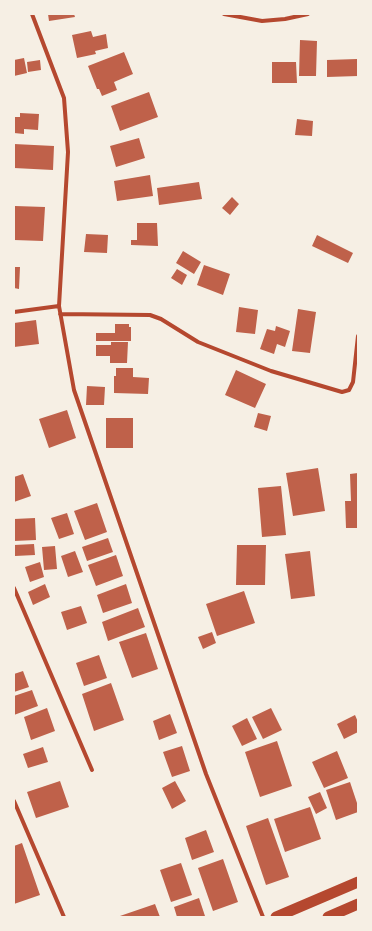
<!DOCTYPE html>
<html>
<head>
<meta charset="utf-8">
<style>
	body { margin:0 }
	#map { position:relative; width:372px; height:931px; overflow:hidden; background:#f6efe4; font-family:Lato,sans-serif }
	canvas { display:block }
	.frame { position:absolute; inset:0; border:15px solid #f6efe4; pointer-events:none }
</style>
</head>
<body>
<div id="map">
<canvas width="372" height="931"></canvas>
<div class="frame"></div>
</div>
<script>
const context = document.querySelector('canvas').getContext('2d');
context.lineJoin = 'round';
function fillPath(path, color) { context.fillStyle = color; context.fill(path, 'evenodd'); }
const poly = rows => new Path2D(rows.map(r => 'M' + r).join(''));
function trace(path, color, width, dash) { context.strokeStyle = color; context.lineWidth = width; context.lineCap = dash ? 'butt' : 'round'; context.setLineDash(dash || []); context.stroke(path); }
fillPath(poly([
	[48,14,74,14,75,17,49,21],
	[91,31,93,37,106,34,108,48,95,51,96,54,77,58,72,35],
	[300,40,317,41,316,76,299,76],
	[124,52,133,74,114,82,117,90,102,96,99,89,97,89,88,66],
	[24,58,27,73,14,76,14,60],
	[357,59,358,76,327,77,327,60],
	[40,60,41,70,28,72,27,62],
	[272,62,296,62,297,83,272,83],
	[149,92,158,117,120,131,111,106],
	[20,113,39,114,38,130,24,129,24,134,14,133,14,117,20,117],
	[297,119,313,121,312,136,295,135],
	[139,138,145,158,116,167,110,146],
	[14,144,54,146,53,170,14,168],
	[150,175,153,196,117,201,114,181],
	[199,182,202,199,159,205,157,188],
	[232,197,239,204,230,215,222,208],
	[15,206,45,207,43,241,14,240],
	[137,223,157,223,158,246,131,245,131,240,137,240],
	[86,234,108,235,107,253,84,252],
	[317,235,353,253,348,263,312,246],
	[183,251,201,262,194,274,176,263],
	[204,265,230,274,223,295,197,285],
	[14,267,20,267,19,289,14,288],
	[177,269,187,275,182,285,171,278],
	[239,307,258,310,255,334,236,332],
	[298,309,316,312,310,353,292,351],
	[36,320,39,344,14,347,14,323],
	[115,324,129,324,129,327,131,327,131,341,96,341,96,333,115,333],
	[276,326,290,331,285,347,277,344,274,354,260,349,267,329,275,331],
	[111,342,128,342,127,363,110,363,110,356,96,356,96,345,111,345],
	[116,368,133,368,133,377,149,378,148,394,114,393,114,376,116,376],
	[236,370,266,384,255,408,225,395],
	[87,386,105,387,104,405,86,405],
	[67,410,76,438,49,448,39,419],
	[258,413,271,416,267,431,254,427],
	[106,418,133,418,133,448,106,448],
	[318,468,325,511,293,516,286,473],
	[358,473,358,528,346,528,345,501,351,501,350,474],
	[23,474,31,496,14,502,14,477],
	[281,486,286,535,262,537,258,488],
	[97,503,107,532,85,540,74,511],
	[67,513,74,534,59,539,51,518],
	[35,518,36,540,14,541,14,519],
	[108,538,113,552,87,561,82,547],
	[34,544,35,555,15,556,14,545],
	[237,545,266,545,265,585,236,585],
	[55,546,57,569,44,570,42,547],
	[75,551,83,572,68,577,61,556],
	[310,551,315,596,291,599,285,554],
	[116,555,123,576,96,586,88,565],
	[40,562,44,577,30,582,25,567],
	[45,584,50,597,33,605,28,592],
	[126,584,132,603,103,613,97,595],
	[244,591,255,623,217,636,206,604],
	[81,606,87,623,67,630,61,612],
	[138,608,145,627,108,641,102,622],
	[212,632,216,643,203,649,198,637],
	[146,633,158,669,132,678,119,642],
	[99,655,107,678,84,686,76,663],
	[23,671,29,687,14,692,14,674],
	[111,683,124,720,94,731,82,694],
	[32,690,38,706,14,715,14,696],
	[47,708,55,731,31,740,24,717],
	[271,708,282,730,263,739,252,717],
	[170,714,177,733,159,740,153,721],
	[355,715,358,722,358,732,344,739,337,724],
	[247,718,257,739,242,746,232,726],
	[277,741,292,786,260,797,245,752],
	[182,746,190,771,172,777,163,752],
	[43,747,48,762,28,768,23,754],
	[337,751,348,778,324,788,312,762],
	[60,781,69,807,36,818,27,792],
	[175,781,186,801,172,809,162,788],
	[350,782,358,806,358,812,336,820,326,790],
	[320,792,327,808,316,814,308,797],
	[310,807,321,839,285,852,274,819],
	[268,818,289,877,266,885,246,826],
	[206,830,214,852,192,860,185,838],
	[22,843,40,895,14,904,14,846],
	[223,859,238,902,213,911,198,868],
	[181,863,192,895,171,902,160,870],
	[199,898,205,916,202,917,177,917,174,907],
	[155,904,160,917,117,917]
]), '#bf614a');
trace(poly([
	[32,14,64,98,68,152,59,306,74,390,206,774,263,917],
	[224,14,262,21,285,19,308,14],
	[14,312,59,306],
	[60,314,150,315,161,319,198,342,271,371,342,392,349,390,353,382,358,336],
	[14,588,92,770],
	[14,801,64,917]
]), '#b5482f', 4);
trace(poly([
	[276,917,358,882],
	[328,917,358,904]
]), '#b5482f', 11);
</script>
</body>
</html>
